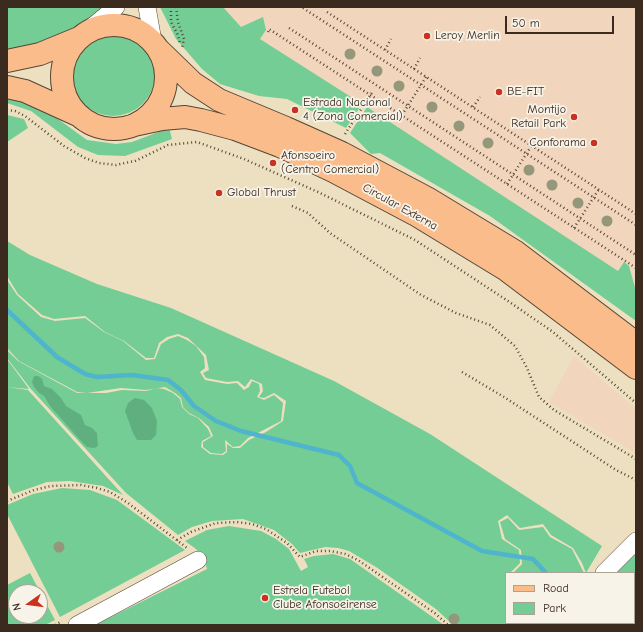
<!DOCTYPE html>
<html>
<head>
<meta charset="utf-8">
<style>
	body { margin:0 }
	#map { position:relative; width:643px; height:632px; overflow:hidden; background:#ece0c0; font-family:"Comic Neue",sans-serif }
	canvas { display:block }
	.frame { position:absolute; inset:0; border:8px solid #3b2a1e; pointer-events:none }
	.legend { position:absolute; left:505px; top:572px; width:130px; height:52px; box-sizing:border-box; background:#f7f3e8; border:1px solid #aca397; margin:0; padding:5px 7px; list-style:none; font-size:12px; color:#3b2a1e }
	.legend li { display:flex; align-items:center; gap:8px; height:20px }
	.legend b { width:20px; border:1px solid #aca397 }
	.north { position:absolute; left:8px; top:584px; width:40px; height:40px; box-sizing:border-box; background:#f7f3e8; border:1px solid #aca397; border-radius:50%; rotate:256deg; font-size:11px; font-weight:700; line-height:16px; text-align:center; color:#3b2a1e }
	.north::after { content:''; display:block; margin:auto; width:14px; height:18px; background:#c8321e; clip-path:polygon(50% 0,100% 100%,50% 72%,0 100%) }
	.scale { position:absolute; left:505px; top:16px; width:109px; height:18px; box-sizing:border-box; border:2px solid #3b2a1e; border-top:0; padding-left:5px; font-size:12px; line-height:14px; white-space:nowrap; color:#3b2a1e; -webkit-text-stroke:3px #f7f3e8; paint-order:stroke }
</style>
</head>
<body>
<div id="map">
<canvas width="643" height="632"></canvas>
<div class="frame"></div>
<ul class="legend">
<li><b style="height:5px;background:#f9bc8a"></b>Road</li>
<li><b style="height:11px;background:#74cd94"></b>Park</li>
</ul>
<div class="north">N</div>
<div class="scale">50 m</div>
</div>
<script>
const context = document.querySelector('canvas').getContext('2d');
context.lineJoin = 'round';
function fillPath(path, color) { context.fillStyle = color; context.fill(path, 'evenodd'); }
const poly = rows => new Path2D(rows.map(r => 'M' + r).join(''));
function trace(path, color, width, dash) { context.strokeStyle = color; context.lineWidth = width; context.lineCap = dash ? 'butt' : 'round'; context.setLineDash(dash || []); context.stroke(path); }
function drawText(font, color, halo, rows, align = 'center') {
  context.font = font + ' "Comic Neue",sans-serif'; context.lineWidth = 3.5; context.setLineDash([]); context.textBaseline = 'middle'; context.strokeStyle = halo; context.fillStyle = color; for (const [text, x, y, turn = 0] of rows) {
    context.save(); context.translate(x, y); context.rotate((+turn || 0) * Math.PI / 180); context.textAlign = isNaN(turn) ? turn : align; if (halo) context.strokeText(text, 0, 0); context.fillText(text, 0, 0); context.restore();
  }
}
fillPath(poly([
	[223,7,636,7,636,291,629,266,624,262,618,271,260,39,266,30,241,27],
	[574,356,636,409,636,453,549,402]
]), '#f1d5bd');
fillPath(poly([
	[7,7,106,7,103,11,66,34,40,45,7,52],
	[160,7,223,7,241,27,263,17,266,30,260,39,362,104,346,128,287,99,259,96,220,84,202,69,176,39],
	'71 74a42 42 0 1 1 84 0a42 42 0 1 1-84 0Z',
	[7,95,52,112,58,119,87,140,116,144,132,142,169,128,172,139,125,156,98,155,78,147,31,111,7,103],
	[367,107,618,271,624,262,629,266,636,291,636,321,490,216,380,153,371,154,350,133],
	[7,115,24,119,28,128,7,142],
	[7,241,30,255,97,284,171,308,334,381,430,434,602,546,586,573,582,563,573,548,551,535,543,524,520,528,507,515,498,521,502,539,519,550,520,563,510,573,506,573,506,623,532,623,530,625,453,625,436,609,376,567,349,551,338,548,325,547,300,553,292,544,274,530,243,519,212,521,192,527,178,535,126,493,30,388,7,358,7,350,18,361,77,393,106,393,122,390,146,391,157,388,164,389,173,393,180,399,182,407,189,414,198,418,208,429,211,436,202,441,201,447,210,454,223,455,227,452,227,444,233,448,240,448,249,440,266,432,283,421,286,401,274,393,264,398,259,397,263,391,262,384,251,379,245,387,238,381,227,382,206,378,203,373,209,370,206,355,188,338,178,334,167,337,159,343,154,358,146,358,124,341,105,332,85,316,54,319,42,315,18,294,7,276],
	[7,280,17,295,41,317,55,321,85,318,104,332,123,341,146,360,155,359,161,344,169,339,178,336,187,340,196,346,204,357,205,368,200,372,205,380,227,384,237,383,244,390,249,387,252,381,259,384,260,391,257,397,264,400,274,395,283,403,281,421,248,438,240,446,233,447,225,440,226,451,222,454,211,453,203,447,203,442,213,436,209,427,199,418,189,413,183,407,181,398,175,393,165,387,146,390,121,388,87,393,77,392,68,387,19,361,7,348],
	[7,359,29,389,7,387],
	[7,387,28,390,123,495,103,486,70,481,47,482,13,494,7,482],
	[62,488,90,490,117,500,185,550,60,617,7,514,7,505,33,494],
	[508,518,519,530,543,527,550,537,572,549,584,573,513,573,522,564,521,550,505,539,500,522],
	[229,526,261,531,276,539,289,549,301,571,308,567,304,559,314,556,333,554,350,559,444,625,95,625,207,569,204,559,196,549,185,541,207,530],
	[636,552,636,625,560,625,562,623,634,623,634,573,614,573],
	[30,573,55,620,45,625,7,625,7,585],
	[16,592,40,592,40,616,16,616]
]), '#74cd94');
fillPath(poly([
	[34,376,38,376,42,379,44,386,52,389,61,398,66,406,81,415,85,425,92,428,97,433,98,446,94,448,87,447,81,441,50,406,44,396,39,393,34,387,32,382],
	[135,398,144,400,152,408,157,421,156,435,151,440,137,440,133,433,125,411,128,403]
]), '#5fb07e');
trace(poly([
	[7,310,57,357,85,374,97,377,132,375,168,380,181,390,194,406,216,421,241,431,339,455,350,466,357,483,482,551,533,559,546,573],
	[582,623,583,625]
]), '#4eb5cc', 4.5);
const minor = poly([
	[147,7,153,41],
	[87,31,116,7],
	[604,573,636,541],
	[77,625,198,560],
	[552,625,554,623]
]);
const major = poly([
	'62 77a52 52 0 1 1 104 0a52 52 0 1 1-104 0Z',
	[159,50,193,83,219,100,286,128,342,153,427,198,516,252,636,343],
	[7,61,40,54,79,38],
	[7,87,25,91,80,116],
	[134,125,162,119,185,117,201,120,235,129,280,146,333,171,418,216,505,269,636,368]
]);
trace(minor, '#564536', 18);
trace(major, '#564536', 24);
trace(poly([
	[171,7,171,22,178,35,180,44],
	[176,7,178,22,184,39,182,48],
	[303,8,636,225],
	[327,12,636,214],
	[289,28,636,255],
	[268,32,269,29,636,268],
	[385,50,391,39],
	[414,69,420,58],
	[473,107,480,97],
	[7,110,15,111,25,116,64,146,85,158,99,163,116,165,125,163,135,161,168,145,197,142,244,159,318,192,415,240,511,303,553,332,636,403],
	[402,115,426,77],
	[345,134,373,91],
	[507,184,532,145],
	[292,206,308,213,330,233,421,295,456,313,490,325,515,346,527,368,539,397,554,410,636,459],
	[574,228,599,189],
	[462,372,504,397,616,470,636,480],
	[7,501,34,490,51,486,81,485,97,488,110,492,128,503,187,548],
	[177,540,191,532,216,523,237,522,252,524,266,529,287,543,300,557,316,551,330,551,345,554,358,560,436,614,448,625],
	[55,625,62,621]
]), '#564536', 2.5, [1, 3]);
trace(minor, '#fff', 17);
trace(major, '#f9bc8a', 22);
context.fillStyle = '#94977a';
for (const [x, y] of [
	[350,54],
	[377,71],
	[399,86],
	[432,107],
	[459,126],
	[488,143],
	[529,170],
	[552,185],
	[578,203],
	[607,221],
	[59,547],
	[454,619]
]) { context.beginPath(); context.arc(x, y, 5.5, 0, 2 * Math.PI); context.fill(); }
for (const [x, y, r, color] of [
	[427,36,4,"#c8321e"],
	[499,92,4,"#c8321e"],
	[295,110,4,"#c8321e"],
	[574,117,4,"#c8321e"],
	[594,143,4,"#c8321e"],
	[273,163,4,"#c8321e"],
	[219,193,4,"#c8321e"],
	[265,598,4,"#c8321e"]
]) { const dot = new Path2D(); dot.arc(x, y, r, 0, 2 * Math.PI); context.fillStyle = color; context.fill(dot); trace(dot, '#f7f3e8', 1.5); }
drawText('12px', '#3b2a1e', '#f7f3e8', [
	["Leroy Merlin",435,36],
	["BE-FIT",507,92],
	["Estrada Nacional",303,103],
	["4 (Zona Comercial)",303,117],
	["Montijo",566,110,"right"],
	["Retail Park",566,124,"right"],
	["Conforama",586,143,"right"],
	["Afonsoeiro",281,156],
	["(Centro Comercial)",281,170],
	["Global Thrust",227,193],
	["Estrela Futebol",273,591],
	["Clube Afonsoeirense",273,605]
], 'left');
drawText('12px', '#3b2a1e', '#f7f3e8', [
	["Circular Externa",400,207,29]
]);
</script>
</body>
</html>
